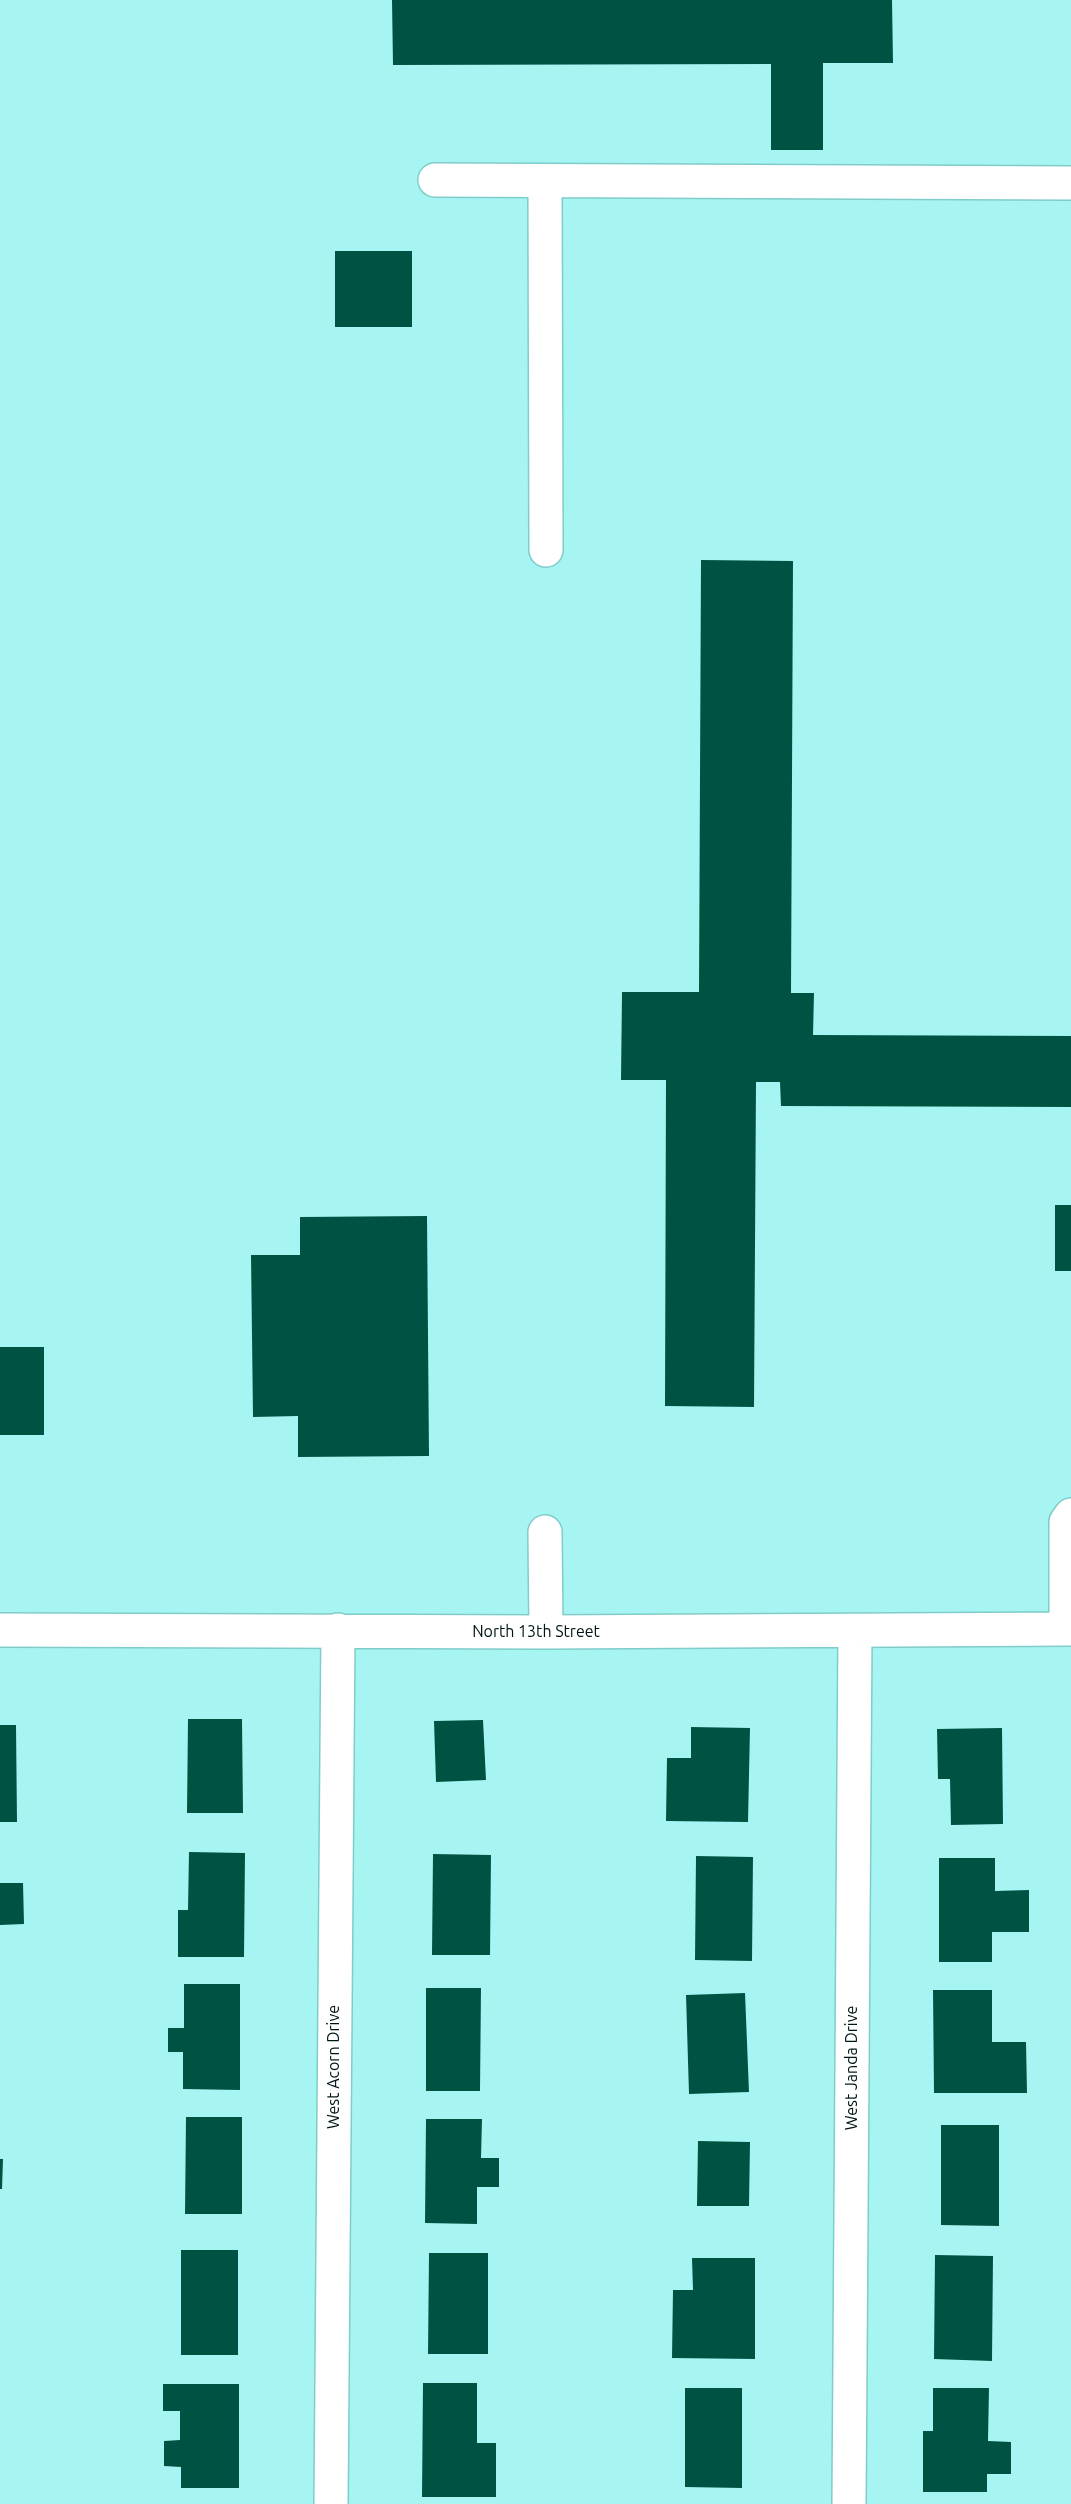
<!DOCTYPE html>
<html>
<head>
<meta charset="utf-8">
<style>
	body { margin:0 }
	canvas { display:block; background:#a7f5f3 }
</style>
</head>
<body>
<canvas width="1071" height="2504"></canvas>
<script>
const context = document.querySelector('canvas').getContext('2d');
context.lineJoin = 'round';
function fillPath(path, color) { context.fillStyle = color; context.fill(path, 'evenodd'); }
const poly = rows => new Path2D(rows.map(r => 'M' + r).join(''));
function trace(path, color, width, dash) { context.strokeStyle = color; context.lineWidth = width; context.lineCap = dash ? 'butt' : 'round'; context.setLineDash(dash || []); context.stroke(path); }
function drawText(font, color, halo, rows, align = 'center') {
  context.font = font + ' Ubuntu,sans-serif'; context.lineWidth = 6; context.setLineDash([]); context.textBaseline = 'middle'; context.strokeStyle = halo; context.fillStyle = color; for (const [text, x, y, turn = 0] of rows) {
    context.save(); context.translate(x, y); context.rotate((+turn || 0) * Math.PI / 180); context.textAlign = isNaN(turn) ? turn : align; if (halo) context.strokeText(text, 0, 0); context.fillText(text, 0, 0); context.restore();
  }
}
fillPath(poly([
	[392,0,892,0,893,63,823,63,823,150,771,150,771,64,393,65],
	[335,251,412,251,412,327,335,327],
	[701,560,793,561,791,993,814,993,813,1035,1071,1036,1071,1107,781,1106,780,1082,756,1082,754,1407,665,1406,666,1080,621,1080,622,992,699,992],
	[1055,1205,1071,1205,1071,1271,1055,1271],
	[427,1216,429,1456,298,1457,298,1416,253,1417,251,1255,300,1255,300,1217],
	[0,1347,44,1347,44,1435,0,1435],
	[188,1719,242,1719,243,1813,187,1813],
	[483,1720,486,1780,436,1782,434,1721],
	[0,1725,16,1725,17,1822,0,1822],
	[691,1727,750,1728,748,1822,666,1821,667,1758,691,1758],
	[1002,1728,1003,1824,951,1825,950,1779,938,1779,937,1729],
	[189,1852,245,1853,244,1957,178,1957,178,1910,188,1910],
	[433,1854,491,1855,490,1955,432,1955],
	[696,1856,753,1857,752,1961,695,1960],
	[939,1858,995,1858,995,1891,1029,1890,1029,1932,992,1932,992,1962,939,1962],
	[0,1883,23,1883,24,1924,0,1925],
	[184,1984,240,1984,240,2090,183,2089,183,2052,168,2052,168,2028,184,2028],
	[426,1988,481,1988,480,2091,426,2091],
	[933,1990,992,1990,992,2042,1026,2042,1027,2093,934,2093],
	[745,1993,749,2092,689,2094,686,1995],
	[186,2117,242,2117,242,2214,185,2214],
	[426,2119,482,2119,481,2158,499,2158,499,2187,477,2187,477,2224,425,2223],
	[941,2125,999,2125,999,2226,941,2225],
	[698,2141,750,2142,749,2206,697,2206],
	[0,2159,3,2159,2,2189,0,2189],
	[181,2250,238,2250,238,2355,181,2355],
	[429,2253,488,2253,488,2354,428,2354],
	[935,2255,993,2256,992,2361,934,2359],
	[692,2258,755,2258,755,2359,672,2358,673,2290,693,2290],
	[423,2383,477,2383,477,2443,496,2443,496,2497,422,2497],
	[163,2384,239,2384,239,2488,181,2488,181,2467,164,2466,164,2441,180,2440,180,2411,163,2411],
	[685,2388,742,2388,742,2488,685,2487],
	[933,2388,989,2388,988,2441,1011,2442,1011,2474,987,2474,987,2492,923,2492,923,2431,933,2431]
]), '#005343');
const minor = poly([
	[435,180,1071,183],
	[545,181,546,550],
	[545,1532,546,1632],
	[1066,1629,1066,1522,1071,1515],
	[0,1630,546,1632,1071,1629],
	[331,2504,338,1630],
	[849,2504,855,1631]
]);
trace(minor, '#7fccca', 36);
trace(minor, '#fff', 33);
drawText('16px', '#001515', '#fff', [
	["North 13th Street",536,1632],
	["West Acorn Drive",334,2067,-90],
	["West Janda Drive",852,2068,-90]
]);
</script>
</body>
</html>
